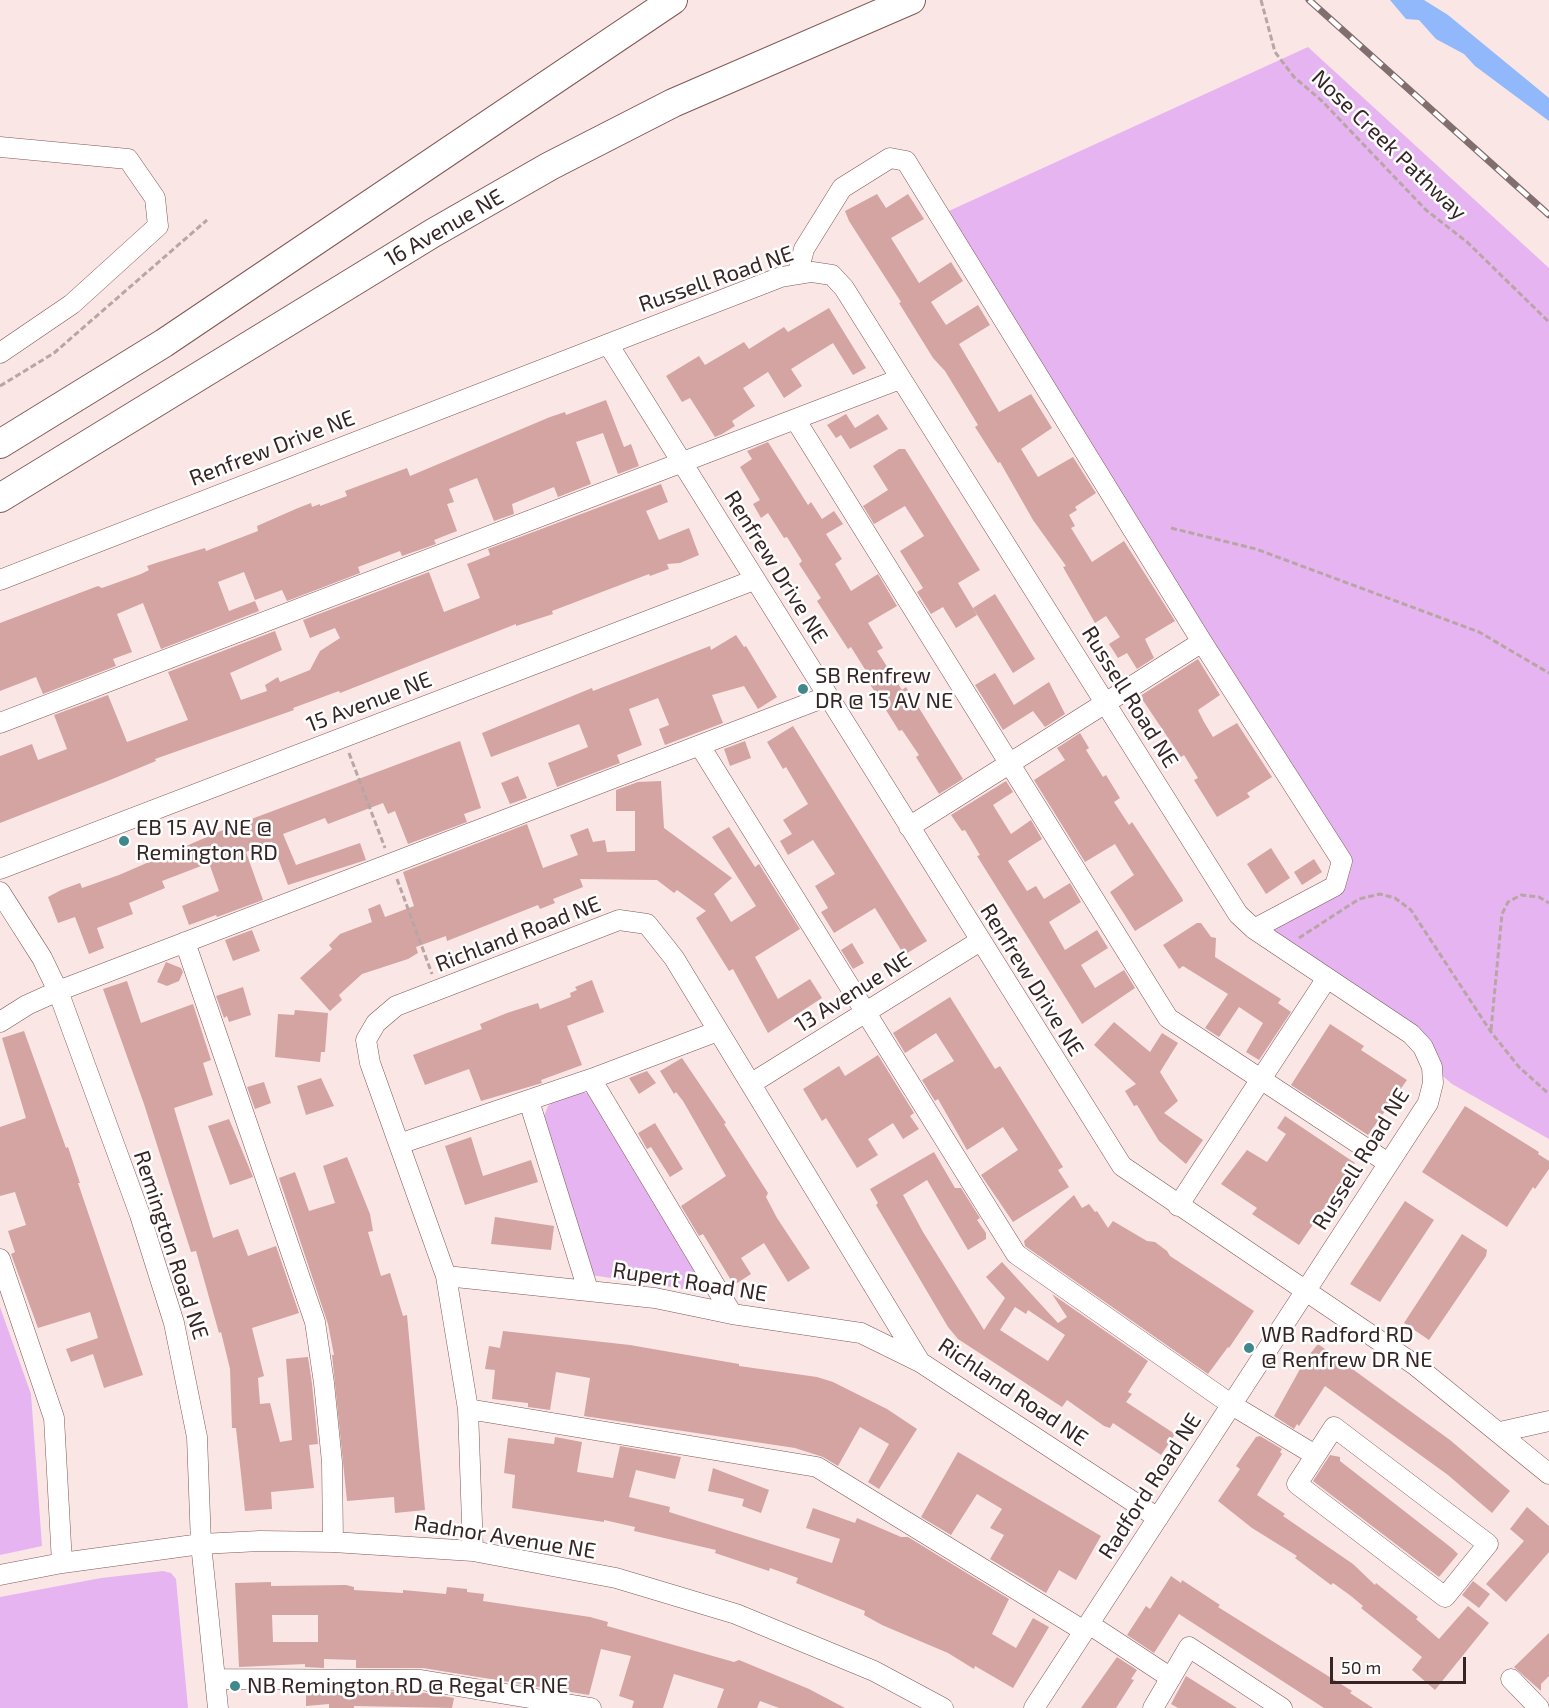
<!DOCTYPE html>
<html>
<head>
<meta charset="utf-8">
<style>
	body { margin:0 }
	#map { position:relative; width:1549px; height:1708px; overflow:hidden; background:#fae6e5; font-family:"Exo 2",sans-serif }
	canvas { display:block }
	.scale { position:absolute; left:1330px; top:1657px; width:136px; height:27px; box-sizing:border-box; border:3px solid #372525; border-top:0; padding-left:8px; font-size:18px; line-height:21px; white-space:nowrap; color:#372525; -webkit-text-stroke:4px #fff; paint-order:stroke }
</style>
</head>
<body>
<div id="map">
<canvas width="1549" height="1708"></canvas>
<div class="scale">50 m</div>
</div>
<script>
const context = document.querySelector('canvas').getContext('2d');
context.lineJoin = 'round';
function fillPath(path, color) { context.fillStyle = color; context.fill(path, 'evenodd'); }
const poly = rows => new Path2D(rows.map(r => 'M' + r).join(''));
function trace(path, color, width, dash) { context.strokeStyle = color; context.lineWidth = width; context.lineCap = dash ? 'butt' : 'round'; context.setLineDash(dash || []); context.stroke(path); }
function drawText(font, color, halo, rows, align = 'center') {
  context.font = font + ' "Exo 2",sans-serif'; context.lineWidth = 5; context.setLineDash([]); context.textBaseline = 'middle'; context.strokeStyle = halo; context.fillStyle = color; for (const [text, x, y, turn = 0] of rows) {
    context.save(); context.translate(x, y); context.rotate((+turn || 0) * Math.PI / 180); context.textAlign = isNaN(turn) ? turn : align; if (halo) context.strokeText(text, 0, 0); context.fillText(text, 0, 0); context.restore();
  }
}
fillPath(poly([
	[1308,47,1549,268,1549,1139,1452,1084,1432,1067,1428,1056,1254,929,1335,887,1342,861,940,215],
	[578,1092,589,1093,717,1294,591,1275,544,1116,548,1106,557,1098],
	[0,1307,31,1394,42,1546,0,1555],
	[163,1571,171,1573,176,1579,188,1708,0,1708,0,1597,101,1578]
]), '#e6b5f1');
fillPath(poly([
	[1390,0,1424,0,1448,15,1549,98,1549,121,1475,66,1464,54,1436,39,1419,20,1406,19]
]), '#90b8fa');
fillPath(poly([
	[877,194,886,208,908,194,924,219,891,238,919,283,951,262,963,281,931,302,946,325,978,305,990,325,959,344,999,412,1031,394,1052,428,1021,449,1038,477,1073,457,1096,493,1075,507,1077,510,1069,515,1075,526,1071,528,1092,562,1124,541,1175,621,1145,639,1154,658,1137,669,1127,653,1118,658,1109,644,1120,637,1106,616,1095,623,1063,567,1066,566,1033,520,1000,462,998,463,975,427,978,425,945,371,933,358,899,303,901,302,849,221,845,211],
	[829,308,866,368,853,375,833,343,791,369,802,386,784,398,768,372,743,388,755,406,732,421,735,426,722,434,715,437,690,398,682,402,666,376,699,356,705,365,744,342,749,349,784,327,788,332],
	[606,400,624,447,631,444,639,466,618,474,603,433,576,442,591,484,558,497,554,487,512,504,514,514,494,521,477,478,449,489,454,502,447,504,457,531,434,540,436,544,402,556,400,551,358,567,360,573,287,601,282,590,255,600,244,572,218,582,229,611,255,601,259,611,161,649,143,603,117,614,132,652,113,659,116,666,43,694,36,677,0,691,0,623,98,586,102,588,141,574,149,570,147,566,159,562,205,548,206,551,258,531,257,526,298,508,311,503,312,507,320,504,320,506,347,496,345,491,407,468,410,476,550,417,565,412,566,415],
	[846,414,855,428,878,414,888,429,850,449,841,435,836,438,827,425],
	[768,442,808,505,811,502,822,519,834,511,843,524,826,534,842,559,835,564,851,591,878,574,897,606,868,623,883,648,877,651,902,690,906,687,963,779,939,794,916,757,919,755,902,730,899,731,863,673,866,671,851,647,848,649,817,601,821,598,799,564,802,561,787,537,784,538,768,513,761,518,753,504,760,500,740,467,752,459,747,451],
	[899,449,905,449,980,570,958,583,977,615,956,628,943,607,931,614,917,592,923,588,900,551,924,536,905,506,874,524,863,506,888,490,873,466],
	[661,484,668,502,646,511,659,540,689,528,699,555,680,563,667,564,669,569,650,576,649,574,552,611,553,614,516,626,516,624,340,693,339,691,293,708,294,710,155,759,156,761,110,780,0,823,0,756,32,744,38,760,67,749,54,715,108,695,127,742,188,720,168,672,275,631,282,650,230,673,241,700,267,691,265,685,278,677,280,682,310,670,320,651,340,638,335,628,310,638,303,620,429,572,444,612,480,598,467,564,490,555,488,549],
	[995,594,1035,659,1013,673,973,608],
	[736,635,744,647,746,646,777,697,758,709,744,686,712,695,723,723,665,745,659,729,669,725,658,698,629,709,642,745,617,755,620,763,557,787,548,763,588,747,579,724,491,757,482,733,592,688,593,691,710,646,711,650],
	[1198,659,1220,695,1198,710,1204,722,1213,737,1237,723,1272,777,1247,793,1250,797,1217,817,1194,780,1198,778,1184,755,1181,757,1140,696],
	[995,673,1014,705,1049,682,1065,714,1045,727,1033,711,1003,730,975,685],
	[793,726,927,941,904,955,875,908,834,933,821,912,828,908,815,886,835,874,813,840,788,855,780,841,792,834,783,820,808,804,786,767,783,769,767,742],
	[1080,733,1089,748,1086,750,1103,777,1106,775,1120,798,1114,802,1129,825,1132,822,1182,898,1183,901,1135,931,1110,892,1134,875,1115,844,1085,862,1034,780,1065,760,1057,748],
	[460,741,481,808,464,814,467,822,408,844,395,811,388,814,383,803,328,824,325,818,283,834,296,865,360,843,366,860,288,885,272,842,246,852,263,900,217,917,216,915,189,925,182,906,219,891,209,863,162,881,165,888,129,903,133,914,97,928,104,948,89,954,75,917,58,923,48,897,61,890,80,883,82,888,119,875,230,827],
	[745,741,751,758,730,766,724,749],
	[518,776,527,798,510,804,501,783],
	[661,781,664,828,732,878,714,894,731,922,756,906,712,837,729,827,755,867,759,864,800,929,755,957,778,999,810,979,822,998,768,1033,733,969,729,971,696,918,706,911,677,890,674,893,657,880,580,879,583,887,553,899,555,903,540,909,538,905,447,941,446,936,416,947,418,953,408,959,362,974,339,995,342,1000,330,1011,300,978,332,949,329,945,340,934,372,922,368,909,380,904,385,917,414,906,403,872,527,824,543,868,578,855,570,835,588,828,593,842,605,840,607,852,635,851,635,811,616,811,616,790,638,782],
	[1006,781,1013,792,993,805,1011,834,1031,820,1042,839,1008,861,1027,891,1036,886,1044,899,1070,883,1081,902,1049,922,1065,950,1097,930,1108,948,1081,965,1095,988,1124,970,1135,988,1082,1024,977,856,980,855,965,830,962,831,951,815],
	[1271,848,1290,878,1266,894,1247,864],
	[1314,859,1322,872,1302,885,1294,872],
	[1197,923,1201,923,1211,937,1216,938,1215,957,1281,999,1278,1003,1291,1012,1259,1060,1246,1052,1263,1023,1239,1007,1219,1037,1205,1028,1228,994,1183,966,1179,969,1163,945],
	[252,930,260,951,233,961,225,940],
	[852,943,864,963,853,969,841,950],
	[166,962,181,968,183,972,179,981,167,986,157,982],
	[592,980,604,1012,567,1026,582,1065,541,1080,542,1083,481,1101,469,1069,425,1085,413,1055,482,1029,480,1024,507,1013,538,1003,540,1009,571,997,570,993,577,990,575,987],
	[127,981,141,1023,193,1004,211,1060,203,1063,213,1095,174,1108,213,1238,238,1229,248,1256,276,1246,299,1313,252,1328,264,1376,258,1378,260,1404,270,1403,280,1442,292,1440,286,1359,308,1357,312,1384,318,1444,309,1445,314,1488,271,1492,272,1509,245,1511,236,1428,232,1428,230,1369,221,1332,219,1333,196,1251,191,1252,144,1104,103,989],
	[243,987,251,1015,229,1022,227,1016,224,1018,216,996],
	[950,997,995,1069,1000,1066,1063,1167,1058,1170,1069,1187,1013,1222,981,1175,1018,1150,1003,1127,967,1150,938,1099,935,1101,922,1080,954,1061,936,1033,905,1053,893,1033],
	[295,1010,328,1013,325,1052,321,1052,320,1062,275,1057,278,1014,294,1015],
	[1114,1022,1150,1052,1162,1033,1178,1043,1160,1072,1178,1101,1164,1113,1203,1140,1186,1164,1159,1141,1137,1105,1134,1106,1125,1091,1136,1084,1094,1045],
	[1330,1024,1364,1046,1361,1050,1407,1080,1368,1135,1291,1085],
	[24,1031,66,1148,68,1147,80,1183,78,1183,143,1375,104,1388,93,1354,71,1362,66,1349,98,1338,90,1312,38,1328,11,1254,15,1252,8,1231,26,1225,15,1192,0,1196,0,1127,26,1118,2,1038],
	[878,1055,914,1113,910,1116,919,1129,903,1139,893,1123,868,1139,878,1155,857,1168,826,1118,822,1121,803,1089,839,1066,845,1076],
	[682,1058,726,1123,724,1124,768,1193,766,1197,777,1218,810,1268,788,1282,764,1243,741,1258,751,1274,734,1285,703,1234,699,1236,681,1206,726,1176,683,1101,676,1092,674,1094,660,1071],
	[647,1071,656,1083,639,1094,629,1078],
	[321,1078,334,1106,306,1115,297,1086],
	[264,1082,271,1103,255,1109,247,1087],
	[1465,1106,1539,1152,1538,1154,1549,1161,1549,1169,1535,1189,1533,1187,1507,1227,1422,1172],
	[1285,1116,1355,1163,1299,1245,1252,1214,1257,1208,1221,1184,1247,1150,1267,1162,1286,1134,1277,1128],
	[229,1119,253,1177,230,1185,208,1126],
	[655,1123,683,1169,670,1177,651,1147,647,1149,638,1133],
	[471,1137,483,1176,531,1160,538,1182,465,1205,445,1146],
	[934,1152,955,1188,961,1188,980,1218,977,1220,986,1233,986,1239,968,1250,927,1180,903,1195,923,1232,984,1330,1005,1298,986,1277,1002,1262,1058,1323,1067,1317,1052,1294,1148,1361,1128,1392,1132,1394,1126,1402,1175,1434,1161,1455,1113,1423,1110,1428,1104,1426,1067,1400,1062,1407,958,1339,948,1327,876,1205,878,1203,870,1189],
	[1015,1307,1026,1314,1028,1310,1065,1335,1048,1361,1000,1330],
	[347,1157,370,1214,373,1231,368,1232,381,1276,390,1273,403,1316,407,1315,425,1510,395,1513,394,1497,347,1501,332,1355,334,1355,328,1324,279,1178,295,1172,309,1211,335,1203,323,1166],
	[1074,1195,1082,1208,1089,1204,1095,1212,1097,1211,1108,1228,1113,1221,1147,1241,1155,1242,1167,1251,1170,1256,1254,1311,1229,1348,1228,1347,1208,1374,1025,1246,1024,1241],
	[1405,1201,1434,1220,1380,1302,1350,1284],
	[495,1217,554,1226,551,1250,491,1244],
	[1462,1234,1487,1250,1486,1256,1429,1340,1404,1323],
	[503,1331,630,1345,739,1364,739,1366,817,1377,833,1382,887,1409,917,1429,879,1489,868,1482,889,1444,860,1427,838,1466,823,1457,795,1448,584,1416,590,1378,556,1372,550,1410,528,1407,528,1403,492,1399,495,1370,485,1369,489,1346,500,1348],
	[1318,1344,1450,1440,1510,1491,1492,1513,1448,1475,1325,1386,1299,1426,1297,1424,1294,1429,1274,1416,1305,1360],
	[1260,1436,1282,1449,1280,1452,1282,1454,1257,1495,1285,1514,1283,1516,1353,1564,1375,1585,1376,1583,1418,1617,1416,1619,1439,1639,1468,1606,1489,1623,1435,1690,1412,1670,1422,1657,1361,1608,1363,1606,1351,1596,1333,1583,1331,1585,1295,1558,1297,1556,1252,1528,1218,1501,1240,1469,1236,1466,1256,1437],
	[555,1437,582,1442,577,1472,613,1478,620,1446,681,1457,675,1479,636,1470,629,1497,670,1507,669,1512,832,1563,840,1539,806,1528,813,1508,855,1523,857,1518,901,1537,908,1537,1009,1599,992,1634,1016,1648,1033,1618,1049,1627,1013,1688,975,1666,974,1669,948,1653,882,1625,864,1615,865,1611,796,1583,798,1578,770,1568,769,1571,715,1553,716,1550,634,1531,635,1527,604,1520,604,1522,512,1508,515,1475,504,1473,508,1438,554,1444],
	[958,1452,1101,1536,1076,1580,1059,1570,1046,1593,990,1559,1004,1535,990,1528,1002,1509,977,1494,951,1535,921,1517],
	[1330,1455,1340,1457,1340,1461,1453,1549,1458,1554,1439,1577,1313,1481],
	[713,1468,769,1490,761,1513,742,1506,744,1499,708,1491],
	[1527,1507,1549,1526,1549,1552,1506,1602,1486,1584,1524,1541,1510,1529],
	[1171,1576,1181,1583,1182,1580,1220,1605,1218,1607,1352,1691,1350,1693,1373,1708,1324,1708,1179,1614,1154,1653,1127,1635,1146,1606,1150,1609],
	[1473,1581,1490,1594,1479,1608,1462,1595],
	[271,1582,271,1586,346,1585,354,1587,354,1590,403,1593,403,1590,446,1594,447,1587,467,1589,467,1592,484,1594,483,1601,590,1617,608,1622,607,1626,734,1662,739,1660,809,1689,845,1708,779,1708,760,1701,757,1708,717,1708,724,1689,674,1674,663,1708,632,1708,634,1701,619,1696,631,1656,601,1649,589,1695,423,1668,356,1668,356,1660,324,1659,324,1668,305,1667,305,1664,239,1667,235,1583],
	[272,1615,318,1615,318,1642,273,1642],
	[1549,1633,1549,1676,1541,1684,1541,1691,1514,1667],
	[1117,1657,1137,1670,1131,1679,1134,1680,1116,1708,1081,1708],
	[1186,1676,1237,1708,1178,1708,1171,1704],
	[306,1691,420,1692,454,1698,452,1708,354,1706,354,1708,329,1708,329,1704,306,1706]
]), '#d3a4a2');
const minor = poly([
	[0,147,128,159,155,198,158,226,72,304,0,353],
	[798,273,804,249,842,188,890,158,906,161,1202,642,1342,861,1335,886,1254,929],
	[608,344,781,277,812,272,832,275,844,288,1238,914,1254,929,1411,1034,1423,1047,1432,1067,1433,1083,1428,1103,1034,1708],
	[795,419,1168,1018,1388,1163],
	[0,580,608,344,1122,1166,1415,1365,1549,1474],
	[0,723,900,379],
	[700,746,1016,1254,1232,1405,1315,1455],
	[909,827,1202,642],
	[0,869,754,580],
	[0,892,42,958,58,991,140,1215,174,1323,197,1437,201,1544,218,1708],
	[185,942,315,1322,324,1383,332,1462,333,1542],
	[0,1022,27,1005,58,991,828,696],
	[591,1079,732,1314],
	[752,1083,980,941],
	[529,1101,588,1290],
	[399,1144,591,1079,718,1031],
	[1178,1206,1327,978],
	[0,1259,54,1418,62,1563],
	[446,1276,655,1298,732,1314,861,1333,920,1362],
	[468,1409,817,1467,1084,1631],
	[1334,1427,1488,1544,1445,1597,1297,1484,1334,1427],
	[1500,1432,1549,1421],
	[473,1551,468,1409,446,1276,370,1063,366,1040,376,1023,396,1006,619,920,647,924,674,958,920,1362,1158,1518],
	[0,1575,62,1563,201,1544,260,1541,333,1542,473,1551,616,1578,736,1614,874,1671,943,1708],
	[1089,1624,1171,1678],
	[216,1679,421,1680,591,1708],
	[1511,1679,1539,1708],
	[1153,1708,1189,1647,1282,1708]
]);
const highway = poly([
	[0,444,164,343,673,0],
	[0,498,433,233,550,166,673,103,911,0]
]);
trace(minor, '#815756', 21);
trace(highway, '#815756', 30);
trace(poly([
	[1261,0,1275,52,1294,77,1322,101,1426,210,1467,242,1549,322],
	[0,386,54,353,207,220],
	[1171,528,1256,549,1479,632,1549,673],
	[349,753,385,848],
	[397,879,432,974],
	[1299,938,1359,899,1380,894,1395,898,1411,910,1491,1032,1519,1067,1549,1094],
	[1491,1030,1502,914,1508,902,1521,895,1539,897,1549,903]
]), '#b8a5a4', 3, [6, 3]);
trace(minor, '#fff', 20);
trace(highway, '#fff', 28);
const rail = poly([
	[1309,0,1549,215]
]);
trace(rail, '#816e6e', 7);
trace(rail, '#fff', 4.5, [14]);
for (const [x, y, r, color] of [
	[803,689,6,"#40888c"],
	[124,841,6,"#40888c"],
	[1249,1348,6,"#40888c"],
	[235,1686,6,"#40888c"]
]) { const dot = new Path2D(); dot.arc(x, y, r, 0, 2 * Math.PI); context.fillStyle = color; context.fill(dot); trace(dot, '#fff', 2); }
drawText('22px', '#372525', '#fff', [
	["Nose Creek Pathway",1389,145,44],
	["16 Avenue NE",444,228,-30],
	["Russell Road NE",716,279,-19],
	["Renfrew Drive NE",272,448,-21],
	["Renfrew Drive NE",776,567,58],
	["Russell Road NE",1130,697,58],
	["15 Avenue NE",369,702,-21],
	["Richland Road NE",518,934,-21],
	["Renfrew Drive NE",1032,980,58],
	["13 Avenue NE",853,992,-32],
	["Russell Road NE",1361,1159,-58],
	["Remington Road NE",171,1245,72],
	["Rupert Road NE",690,1282,9],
	["Richland Road NE",1013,1392,34],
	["Radford Road NE",1150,1486,-57],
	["Radnor Avenue NE",505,1537,9]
]);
drawText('22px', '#372525', '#fff', [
	["SB Renfrew",815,676],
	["DR @ 15 AV NE",815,701],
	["EB 15 AV NE @",136,828],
	["Remington RD",136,853],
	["WB Radford RD",1261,1335],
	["@ Renfrew DR NE",1261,1360],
	["NB Remington RD @ Regal CR NE",247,1686]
], 'left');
</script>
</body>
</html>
